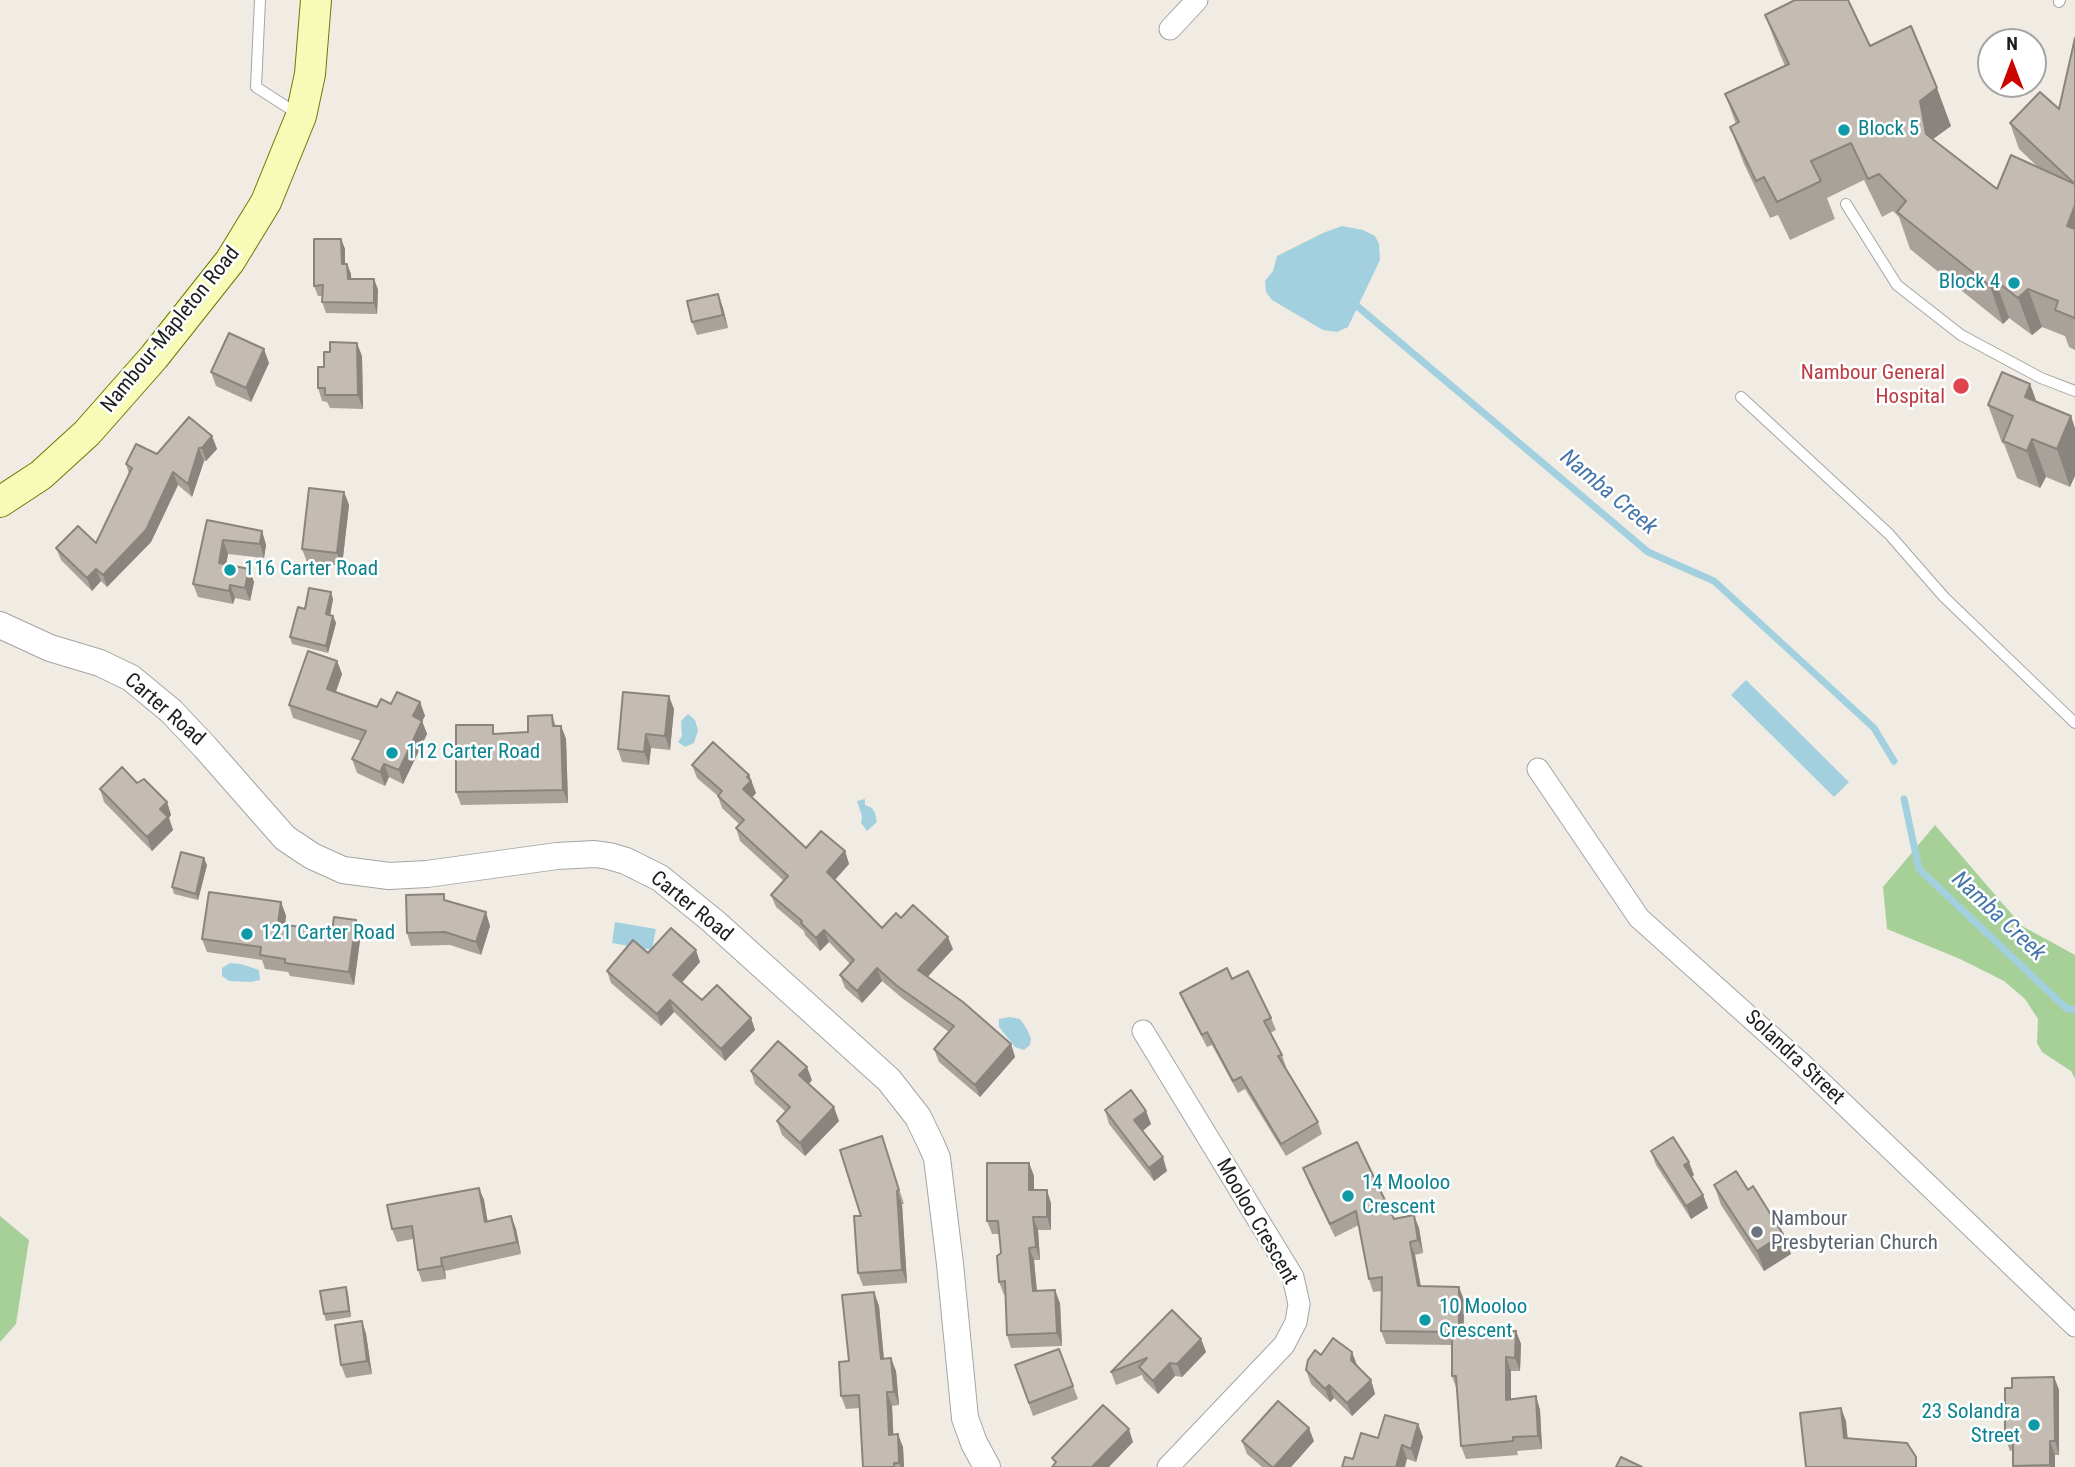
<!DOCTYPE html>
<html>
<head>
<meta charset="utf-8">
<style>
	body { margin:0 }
	#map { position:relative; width:2075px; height:1467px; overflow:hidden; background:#f0ece4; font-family:"Roboto Condensed",sans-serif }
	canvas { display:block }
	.north { position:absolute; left:1977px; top:28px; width:70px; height:70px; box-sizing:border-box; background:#fff; border:2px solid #a5a5a5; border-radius:50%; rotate:0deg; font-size:19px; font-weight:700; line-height:28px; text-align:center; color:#1e1e1e }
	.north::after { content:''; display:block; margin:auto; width:24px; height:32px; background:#cd0400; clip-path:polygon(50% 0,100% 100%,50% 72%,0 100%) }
</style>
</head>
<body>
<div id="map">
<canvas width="2075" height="1467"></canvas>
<div class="north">N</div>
</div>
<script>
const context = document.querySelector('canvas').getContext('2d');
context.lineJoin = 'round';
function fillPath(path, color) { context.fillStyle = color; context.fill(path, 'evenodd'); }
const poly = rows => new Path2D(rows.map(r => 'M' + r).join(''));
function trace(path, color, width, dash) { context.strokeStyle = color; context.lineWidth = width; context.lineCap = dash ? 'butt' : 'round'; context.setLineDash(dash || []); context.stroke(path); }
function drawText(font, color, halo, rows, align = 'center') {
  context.font = font + ' "Roboto Condensed",sans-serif'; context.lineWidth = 5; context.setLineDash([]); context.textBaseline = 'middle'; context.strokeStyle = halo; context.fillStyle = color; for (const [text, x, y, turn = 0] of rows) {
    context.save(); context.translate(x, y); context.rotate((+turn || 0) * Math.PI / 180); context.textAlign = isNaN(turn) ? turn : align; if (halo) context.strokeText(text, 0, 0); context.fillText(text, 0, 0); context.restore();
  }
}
fillPath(poly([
	[1935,825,2022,926,2075,955,2075,1079,2071,1071,2042,1052,2037,1043,2038,1019,2025,999,2004,981,1960,959,1887,929,1883,887],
	[0,1216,29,1240,16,1324,0,1342]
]), '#a7d098');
fillPath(poly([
	[1342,226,1363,230,1375,236,1379,244,1380,260,1348,327,1337,332,1323,330,1272,300,1266,292,1265,281,1273,271,1277,256,1323,233],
	[1746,680,1849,782,1834,797,1731,695],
	[688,714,695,720,698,730,694,743,685,747,678,742,682,736,681,721],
	[865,799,865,805,872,808,875,813,877,822,867,831,861,823,862,816,857,801],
	[615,922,656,929,652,950,612,943],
	[230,963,241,964,259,970,260,980,251,982,229,981,222,976,222,968],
	[1010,1017,1020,1019,1027,1029,1031,1039,1030,1045,1024,1050,1015,1047,999,1027,999,1019]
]), '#a3d0df');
trace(poly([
	[1357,306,1648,552,1714,581,1874,728,1894,761],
	[1904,799,1919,869,2066,1008,2075,1010]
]), '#a3d0df', 7);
const service = poly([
	[260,0,256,87,298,114],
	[2059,2,2060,0],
	[1846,204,1897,285,1961,335,2041,378,2075,391],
	[1741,397,1889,534,1944,597,2075,723]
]);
const minor = poly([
	[1170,29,1197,0],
	[1538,769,1639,918,1803,1065,2075,1326],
	[1143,1031,1293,1277,1299,1304,1296,1322,1284,1345,1168,1467]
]);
const tertiary = poly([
	[0,625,50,648,100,663,131,678,171,711,205,747,285,838,312,856,343,870,389,876,427,874,557,856,595,854,609,856,626,861,660,878,713,921,889,1080,918,1117,931,1144,937,1158,950,1264,965,1418,974,1443,987,1467]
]);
const secondary = poly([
	[0,502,41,475,87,433,154,357,230,261,266,202,301,116,310,74,316,0]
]);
trace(service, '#a5a5a5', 12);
trace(minor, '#a5a5a5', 23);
trace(tertiary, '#a5a5a5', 28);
trace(secondary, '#6a7902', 32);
trace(service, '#fff', 10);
trace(minor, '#fff', 21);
trace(tertiary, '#fff', 26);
trace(secondary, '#f7fbb7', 30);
fillPath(poly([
	[1765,15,1870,46,1951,126,1933,139,1997,189,2039,168,2019,149,2010,123,2059,109,2075,38,2075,350,2069,347,2065,336,2042,327,2032,335,2009,318,2003,324,1910,249,1899,217,1893,211,1882,217,1864,180,1827,198,1835,219,1790,240,1778,215,1770,218,1744,164,1730,127,1736,124,1725,94,1785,66,1779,52],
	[341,239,345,249,345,264,347,264,351,274,351,279,374,279,378,290,377,314,326,313,322,302,322,296,318,296,314,286],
	[718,294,723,308,728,328,697,335,692,322],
	[362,356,363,409,330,408,327,402,322,401,318,388,324,367],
	[269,363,251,402,216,386,211,372],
	[2030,384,2036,401,2071,416,2070,487,2046,477,2040,488,2017,478,2004,444,2002,443,1988,405],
	[212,436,217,449,206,461,204,461,192,497,178,485,151,542,107,587,101,581,92,591,61,560,56,548,96,543,129,474,126,464],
	[344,492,349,505,342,566,307,562,302,549],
	[207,520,262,531,266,545,264,558,228,554,226,564,249,569,254,582,250,601,235,598,233,604,198,597,193,584],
	[333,599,330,615,333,616,336,623,328,653,292,644,290,637,305,609],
	[337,661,342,674,336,692,377,707,391,704,420,702,425,716,422,721,427,734,403,784,389,777,385,786,357,773,352,759,361,741,293,718,289,705],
	[674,709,670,750,651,748,649,765,622,762,618,749],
	[552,715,556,726,561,726,566,739,568,803,461,805,456,792,496,734,528,732],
	[692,765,749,775,756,793,752,798,806,848,845,851,849,864,835,880,882,928,901,918,953,949,927,977,1011,1044,1015,1057,980,1097,939,1062,934,1049,949,1032,902,998,882,981,862,1003,845,988,840,975,850,964,829,942,820,951,805,935,804,931,776,907,771,895,784,881,740,841,736,828,739,824,722,808,718,796,697,778],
	[137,783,167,802,171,815,169,818,173,830,152,851,104,802,100,789],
	[207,865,198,900,174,894,172,887],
	[446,900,490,926,481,955,450,945,411,946,407,933],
	[281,902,286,916,285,925,332,931,361,933,354,985,290,976,288,972,265,969,262,960,207,952,202,939],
	[648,953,700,962,682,982,702,1000,751,1018,755,1030,725,1061,674,1012,661,1026,611,983,607,971],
	[1232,979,1271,1018,1276,1030,1270,1033,1282,1055,1286,1067,1285,1068,1318,1122,1322,1134,1286,1156,1245,1089,1238,1093,1212,1045,1207,1047,1185,1005,1180,993],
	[751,1071,812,1080,809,1084,839,1121,805,1156,782,1135,777,1121,786,1112,755,1084],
	[1105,1110,1146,1111,1151,1124,1142,1131,1167,1171,1154,1181,1109,1124],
	[882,1136,904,1204,902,1204,907,1283,863,1286,858,1273,861,1216],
	[1651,1151,1694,1175,1691,1177,1703,1195,1708,1208,1691,1219,1656,1165],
	[1029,1163,1034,1176,1034,1190,1051,1203,1051,1230,1038,1230,1040,1260,1034,1260,1037,1291,1060,1303,1062,1346,1011,1348,1007,1335,1005,1294,1004,1295,999,1282,1001,1253,999,1234,992,1234,987,1221],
	[1303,1168,1394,1219,1419,1228,1423,1253,1415,1255,1421,1286,1464,1300,1464,1330,1516,1331,1521,1344,1520,1371,1511,1371,1511,1399,1536,1396,1540,1410,1542,1449,1517,1451,1518,1455,1466,1459,1461,1446,1457,1390,1452,1376,1452,1345,1386,1344,1381,1331,1382,1291,1373,1292,1369,1279,1359,1225,1335,1237,1308,1181],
	[1714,1185,1748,1190,1783,1234,1791,1254,1764,1271,1721,1205],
	[479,1188,484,1200,487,1222,511,1216,516,1229,521,1254,445,1271,446,1279,422,1282,418,1270,413,1239,397,1242,392,1229],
	[346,1287,348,1294,351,1317,326,1321,324,1314],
	[874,1292,879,1306,884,1358,896,1371,899,1405,892,1406,893,1434,903,1447,904,1467,863,1467,860,1408,846,1409,841,1396,849,1361],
	[362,1321,366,1334,372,1374,346,1378,341,1365],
	[1201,1339,1206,1352,1182,1377,1175,1376,1158,1394,1144,1380,1142,1375,1116,1385,1111,1372],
	[1059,1349,1078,1399,1033,1416,1015,1365],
	[1321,1355,1357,1365,1357,1366,1371,1380,1375,1394,1352,1416,1334,1398,1330,1402,1311,1384,1306,1370],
	[2054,1377,2059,1390,2059,1455,2055,1455,2055,1467,2014,1467,2013,1450,2010,1451,2005,1437,2012,1388],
	[1418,1424,1423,1437,1416,1462,1407,1459,1353,1459],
	[1242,1441,1314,1441,1291,1467,1262,1467,1247,1454]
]), '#a9a29a');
fillPath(poly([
	[1937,88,1951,126,1933,139,1940,171,1926,134,1920,101],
	[2075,205,2075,248,2067,226],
	[341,239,345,249,345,274,342,264],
	[347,264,351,274,352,289,348,279],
	[374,279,378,290,377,314,374,303],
	[1995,280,2009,318,2003,324,1990,286],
	[2028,289,2042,327,2032,335,2018,298],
	[718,294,723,308,728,328,723,315],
	[357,343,362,356,363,409,358,395],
	[264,349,269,363,251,402,246,388],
	[2030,384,2044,422,2025,397],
	[2071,416,2075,428,2075,476,2070,487,2057,449],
	[212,436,217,449,206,461,202,448],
	[2032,439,2046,477,2040,488,2027,451],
	[199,448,204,461,192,497,188,484],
	[173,472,178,485,151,542,107,587,103,575],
	[344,492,349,505,342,566,337,553],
	[262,531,266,545,264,558,260,544],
	[223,540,228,554,224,576,219,563],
	[96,569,101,581,92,591,87,578],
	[249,569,254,582,250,601,245,588],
	[230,585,235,598,233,604,229,591],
	[331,592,333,599,329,621,326,614],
	[333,616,336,623,328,653,326,646],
	[337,661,342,674,332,702,327,689],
	[669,696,674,709,670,750,665,736],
	[420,702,425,716,422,721,427,734,403,784,399,770,413,716],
	[561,726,566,739,568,803,563,790],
	[646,734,651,748,649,765,644,752],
	[384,764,389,777,385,786,380,772],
	[749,775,756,793,748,802,743,789,747,777],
	[167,802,171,815,169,818,173,830,152,851,147,837,160,809],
	[845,851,849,864,831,884,827,872],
	[204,858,207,865,198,900,196,894],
	[281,902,286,916,283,937,278,924],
	[486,912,490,926,481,955,476,942],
	[356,920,361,933,354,985,349,972],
	[824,930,829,942,820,951,816,938],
	[948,937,953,949,922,983,918,970],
	[696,950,700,962,678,987,673,975],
	[877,968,882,981,862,1003,857,991],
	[670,1000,674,1012,661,1026,657,1014],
	[751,1018,755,1030,725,1061,721,1049],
	[1011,1044,1015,1057,980,1097,975,1085],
	[807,1067,812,1080,804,1089,799,1075],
	[834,1107,839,1121,805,1156,800,1143],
	[1146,1111,1151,1124,1139,1134,1134,1120],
	[1163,1157,1167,1171,1154,1181,1149,1168],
	[1689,1162,1694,1175,1689,1179,1684,1165],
	[1029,1163,1034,1176,1034,1203,1029,1190],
	[479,1188,484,1200,490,1235,485,1222],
	[1047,1190,1051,1203,1051,1230,1047,1217],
	[897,1191,902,1204,907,1283,902,1270],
	[1703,1195,1708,1208,1691,1219,1686,1206],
	[1414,1215,1419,1228,1423,1253,1418,1240],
	[511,1216,516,1229,521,1254,517,1242],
	[1033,1217,1038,1230,1040,1260,1036,1247],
	[1783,1234,1791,1254,1764,1271,1757,1251],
	[1410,1242,1415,1255,1423,1300,1418,1286],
	[1029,1248,1034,1260,1038,1304,1033,1291],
	[441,1258,445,1271,446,1279,442,1266],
	[346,1287,348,1294,351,1317,349,1311],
	[1459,1287,1464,1300,1463,1343,1459,1330],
	[1055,1290,1060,1303,1062,1346,1057,1333],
	[874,1292,879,1306,885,1372,881,1359],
	[362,1321,366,1334,372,1374,367,1361],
	[1516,1331,1521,1344,1520,1371,1515,1358],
	[1201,1339,1206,1352,1182,1377,1177,1364],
	[1352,1352,1357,1365,1355,1373,1351,1360],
	[1506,1357,1511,1371,1511,1413,1506,1400],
	[891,1358,896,1371,899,1405,894,1392],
	[1170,1363,1175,1376,1158,1394,1153,1381],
	[2054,1377,2059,1390,2059,1455,2055,1441],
	[1371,1380,1375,1394,1352,1416,1347,1403],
	[1329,1385,1334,1398,1330,1402,1325,1389],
	[887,1392,892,1406,894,1448,889,1435],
	[1536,1396,1540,1410,1542,1449,1538,1436],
	[1841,1408,1846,1421,1849,1451,1844,1438],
	[1418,1424,1423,1437,1416,1462,1411,1449],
	[1309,1428,1314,1441,1291,1467,1274,1467],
	[1129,1429,1133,1442,1109,1467,1092,1467],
	[898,1434,903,1447,904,1467,901,1467,899,1463],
	[2050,1441,2055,1455,2055,1467,2051,1467,2050,1465],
	[1402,1445,1407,1459,1405,1467,1396,1467]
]), '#89847d');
const building = poly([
	[1795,0,1848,0,1870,46,1911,26,1937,88,1920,101,1926,134,1997,189,2011,155,2075,184,2075,205,2067,226,2075,229,2075,318,2055,310,2058,301,2028,289,2018,298,1995,280,1990,286,1897,212,1906,201,1879,174,1868,179,1851,143,1811,161,1821,181,1777,202,1764,177,1756,181,1730,127,1739,122,1725,94,1789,64,1765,15,1795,0],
	[2075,38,2075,184,2010,123,2040,92,2059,109,2075,38],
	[314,239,341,239,342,264,347,264,348,279,374,279,374,303,322,302,323,285,314,286,314,239],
	[718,294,723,315,692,322,687,301,718,294],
	[229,333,264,349,246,388,211,372,229,333],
	[330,342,357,343,358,395,325,395,325,388,318,388,318,367,324,367,324,352,330,352,330,342],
	[2002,372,2030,384,2025,397,2071,416,2057,449,2032,439,2027,451,2003,441,2013,416,1988,405,2002,372],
	[189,417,212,436,202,448,199,448,188,484,173,472,146,530,103,575,96,569,87,578,56,548,78,526,96,543,132,468,126,464,136,444,157,454,189,417],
	[309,488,344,492,337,553,302,549,309,488],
	[207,520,262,531,260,544,223,540,219,563,249,569,245,588,230,585,229,591,193,584,207,520],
	[309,588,331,592,326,614,333,616,326,646,290,637,298,607,305,609,309,588],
	[308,651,337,661,327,689,377,707,381,699,391,704,397,692,420,702,413,716,422,721,399,770,384,764,380,772,352,759,366,731,289,705,308,651],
	[623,692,669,696,665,736,646,734,644,752,618,749,623,692],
	[552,715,553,726,561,726,563,790,456,792,456,725,493,725,493,734,528,732,528,716,552,715],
	[713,742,749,775,747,777,751,781,743,789,806,848,821,831,845,851,827,872,882,928,896,913,901,918,913,905,948,937,918,970,963,1002,1011,1044,975,1085,934,1049,954,1026,897,986,877,968,857,991,840,975,854,960,824,930,816,938,801,923,802,921,771,895,788,876,736,828,744,820,718,796,722,791,692,765,713,742],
	[122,767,137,783,144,779,167,802,160,809,168,817,147,837,100,789,122,767],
	[181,852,204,858,196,894,172,887,181,852],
	[209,892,281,902,278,924,332,931,334,917,356,920,349,972,285,963,285,959,260,955,261,947,202,939,209,892],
	[444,894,444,900,486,912,476,942,445,932,407,933,406,895,444,894],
	[671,928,696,950,673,975,702,1000,717,985,751,1018,721,1049,670,1000,657,1014,607,971,633,940,648,953,671,928],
	[1227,968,1232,979,1248,971,1271,1018,1264,1021,1282,1055,1278,1056,1318,1122,1281,1144,1241,1077,1233,1081,1207,1032,1202,1035,1180,993,1227,968],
	[778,1041,807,1067,799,1075,834,1107,800,1143,777,1121,790,1107,751,1071,778,1041],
	[1131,1090,1146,1111,1134,1120,1163,1157,1149,1168,1105,1110,1131,1090],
	[882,1136,899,1190,897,1191,902,1270,858,1273,854,1216,861,1216,840,1150,882,1136],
	[1673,1137,1689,1162,1684,1165,1703,1195,1686,1206,1651,1151,1673,1137],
	[1357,1142,1394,1219,1414,1215,1418,1240,1410,1242,1418,1286,1459,1287,1459,1330,1516,1331,1515,1358,1506,1357,1506,1400,1536,1396,1538,1436,1513,1437,1513,1441,1461,1446,1456,1376,1452,1376,1452,1332,1381,1331,1382,1277,1369,1279,1356,1211,1330,1224,1303,1168,1357,1142],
	[987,1163,1029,1163,1029,1190,1047,1190,1047,1217,1033,1217,1036,1247,1029,1248,1033,1291,1055,1290,1057,1333,1007,1335,1005,1281,999,1282,997,1256,1001,1253,998,1221,987,1221,987,1163],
	[1736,1171,1748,1190,1753,1186,1783,1234,1757,1251,1714,1185,1736,1171],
	[479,1188,485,1222,511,1216,517,1242,441,1258,442,1266,418,1270,412,1226,392,1229,387,1205,479,1188],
	[346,1287,349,1311,324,1314,320,1291,346,1287],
	[874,1292,881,1359,891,1358,894,1392,887,1392,889,1435,898,1434,899,1463,894,1463,894,1467,863,1467,859,1395,841,1396,839,1362,849,1361,842,1295,874,1292],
	[1172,1310,1201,1339,1177,1364,1170,1363,1153,1381,1139,1367,1147,1358,1111,1372,1172,1310],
	[362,1321,367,1361,341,1365,335,1325,362,1321],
	[1333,1338,1352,1352,1351,1360,1371,1380,1347,1403,1329,1385,1325,1389,1306,1370,1308,1360,1315,1350,1321,1355,1333,1338],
	[1059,1349,1073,1386,1029,1403,1015,1365,1059,1349],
	[2054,1377,2055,1441,2050,1441,2050,1465,2013,1466,2013,1437,2005,1437,2005,1388,2012,1388,2012,1378,2054,1377],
	[1278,1401,1309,1428,1274,1467,1272,1467,1242,1441,1278,1401],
	[1103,1405,1129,1429,1092,1467,1052,1467,1056,1462,1052,1458,1103,1405],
	[1841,1408,1844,1438,1907,1443,1916,1457,1916,1467,1806,1467,1800,1413,1841,1408],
	[1385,1415,1418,1424,1411,1449,1402,1445,1396,1467,1342,1467,1345,1457,1353,1459,1361,1433,1378,1438,1385,1415],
	[1621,1457,1642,1467,1616,1467,1621,1457]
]);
fillPath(building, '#c4bcb3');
trace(building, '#89847d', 2);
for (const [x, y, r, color] of [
	[1844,130,7,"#0f9aa8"],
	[2014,283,7,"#0f9aa8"],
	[1961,386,9,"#e0444e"],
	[230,570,7,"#0f9aa8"],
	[392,753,7,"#0f9aa8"],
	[247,934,7,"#0f9aa8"],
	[1348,1196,7,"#0f9aa8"],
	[1757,1232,7,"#6b7280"],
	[1425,1320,7,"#0f9aa8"],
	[2034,1425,7,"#0f9aa8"]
]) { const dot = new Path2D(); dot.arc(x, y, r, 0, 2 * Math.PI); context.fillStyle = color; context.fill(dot); trace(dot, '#fff', 2.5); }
drawText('21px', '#0d838f', '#fff', [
	["Block 5",1858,130],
	["Block 4",2000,283,"right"],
	["116 Carter Road",244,570],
	["112 Carter Road",406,753],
	["121 Carter Road",261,934],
	["14 Mooloo",1362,1184],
	["Crescent",1362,1208],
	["10 Mooloo",1439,1308],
	["Crescent",1439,1332],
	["23 Solandra",2020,1413,"right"],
	["Street",2020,1437,"right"]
], 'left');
drawText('21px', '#1e1e1e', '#fff', [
	["Nambour-Mapleton Road",171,330,-51],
	["Carter Road",164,710,41],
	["Carter Road",691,907,39],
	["Solandra Street",1794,1058,43],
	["Mooloo Crescent",1256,1222,60]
]);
drawText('21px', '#be3a42', '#fff', [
	["Nambour General",1945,374],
	["Hospital",1945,398]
], 'right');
drawText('21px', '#5b616d', '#fff', [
	["Nambour",1771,1220],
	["Presbyterian Church",1771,1244]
], 'left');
drawText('italic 23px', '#4576a9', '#fff', [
	["Namba Creek",1608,493,40],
	["Namba Creek",1998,917,43]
]);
</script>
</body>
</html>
